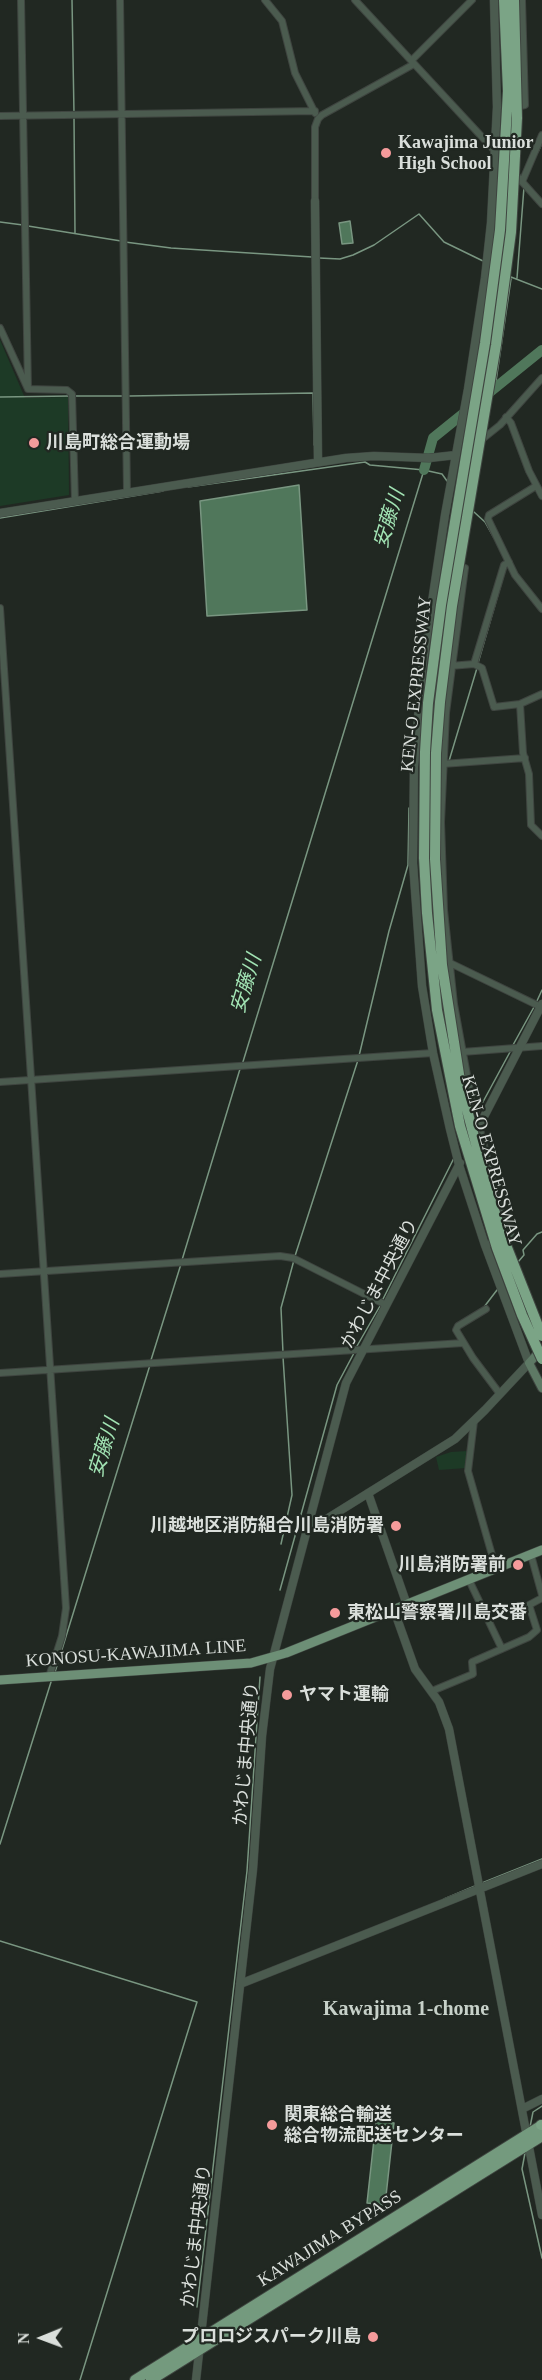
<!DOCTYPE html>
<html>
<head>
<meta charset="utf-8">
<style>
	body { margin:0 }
	#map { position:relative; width:542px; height:2380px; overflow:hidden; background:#212822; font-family:"Times New Roman",serif }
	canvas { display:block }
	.north { position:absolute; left:12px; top:2308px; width:60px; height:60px; -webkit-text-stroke:4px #212822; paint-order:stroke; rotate:269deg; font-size:16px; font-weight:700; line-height:24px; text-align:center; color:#dadfdb }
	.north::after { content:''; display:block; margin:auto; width:21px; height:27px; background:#dadfdb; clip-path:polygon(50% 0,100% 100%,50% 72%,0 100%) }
</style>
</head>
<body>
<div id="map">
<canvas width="542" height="2380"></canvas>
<div class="north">N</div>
</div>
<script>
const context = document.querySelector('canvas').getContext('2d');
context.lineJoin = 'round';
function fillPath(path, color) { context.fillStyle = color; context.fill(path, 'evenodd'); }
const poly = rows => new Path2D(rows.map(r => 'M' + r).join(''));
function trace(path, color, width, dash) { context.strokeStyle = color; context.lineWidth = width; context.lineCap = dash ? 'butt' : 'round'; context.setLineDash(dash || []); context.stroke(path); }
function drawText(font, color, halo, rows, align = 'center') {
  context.font = font + ' "Times New Roman","Noto Sans JP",serif'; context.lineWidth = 4.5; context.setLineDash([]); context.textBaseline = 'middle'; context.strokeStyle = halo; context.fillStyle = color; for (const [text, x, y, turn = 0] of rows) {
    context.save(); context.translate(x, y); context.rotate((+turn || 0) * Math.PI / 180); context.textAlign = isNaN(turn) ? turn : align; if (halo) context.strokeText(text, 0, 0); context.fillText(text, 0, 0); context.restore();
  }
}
fillPath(poly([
	[0,340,25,398,68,397,69,495,0,506],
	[468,1451,466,1468,439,1470,436,1457,451,1452]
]), '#1d3a26');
const water = poly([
	[350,221,353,243,342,244,339,223,350,221],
	[299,485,307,610,207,616,200,501,299,485],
	[376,2121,394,2123,385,2205,367,2203,376,2121]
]);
fillPath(water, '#50775b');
trace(water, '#799681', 1.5);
trace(poly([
	[72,0,74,113],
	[74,118,75,233],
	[538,152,542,143],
	[0,222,23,225],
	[28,226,121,241],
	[125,242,171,248,312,257],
	[319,258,340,259,353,255,374,245,419,214,444,242,483,261],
	[511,277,542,289],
	[517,278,524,187],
	[495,388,511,279],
	[75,396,124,396],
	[129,396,313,393,314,445],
	[0,397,70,396],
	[188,487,365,462,370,465,424,470,442,474,447,481],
	[474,512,485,522,494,538],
	[0,518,163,491],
	[478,663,506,567],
	[449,761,477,668],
	[536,1003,542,990],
	[513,1045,534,1007],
	[359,1056,389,931,408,865,409,808,411,808],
	[242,1065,424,470],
	[478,1111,510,1052],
	[295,1256,358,1060],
	[182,1260,240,1069],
	[518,1262,524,1255,523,1250,537,1234,542,1232],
	[382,1301,454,1158],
	[484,1307,497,1290],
	[357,1346,380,1306],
	[283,1353,281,1308,294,1260],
	[151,1360,181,1264],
	[281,1544,292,1495,283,1357],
	[280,1590,337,1385,354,1353],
	[55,1672,150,1365],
	[0,1844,51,1682],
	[482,1883,542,1859],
	[444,1899,475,1886],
	[0,1941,197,2002,80,2380],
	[530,2127,533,2112,542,2106],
	[525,2153,522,2169,542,2258],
	[197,2307,247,1871,260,1677]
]), '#799681', 1.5);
trace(poly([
	[424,470,433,438,542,350]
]), '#50775b', 10);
const minor = poly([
	[21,0,28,389],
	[120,0,127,492],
	[265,0,282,21,295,73,315,113],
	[355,0,495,151],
	[412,60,472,0],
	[516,107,525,105,522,0],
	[0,116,315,111],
	[516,175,542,204],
	[522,182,542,135],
	[315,201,315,127,318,119,322,115,414,64],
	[0,328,28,389,67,390,72,394,75,501],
	[506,417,511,423,529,471,542,496],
	[480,441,500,425,542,378],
	[536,486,489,515,488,519,515,575,542,609],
	[465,568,446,713,441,822,444,910,454,1004,469,1086,495,1189,512,1238,485,1245],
	[0,608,66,1608,62,1636,49,1677],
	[474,664,504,565,509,562],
	[450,666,474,664,482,668,494,707,520,704,542,694],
	[520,704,523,753,529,774,531,825,542,836],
	[442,764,525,758],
	[446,961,541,1007],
	[462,1052,542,1046],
	[0,1082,433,1053],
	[0,1274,280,1256,293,1258,386,1305],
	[486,1309,458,1326,456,1330,473,1358,500,1394],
	[0,1373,463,1343],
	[474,1421,468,1471,496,1569],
	[531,1555,542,1595],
	[469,1580,502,1649],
	[432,1691,473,1674,472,1662,529,1637,537,1630,529,1605,542,1598]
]);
const tertiary = poly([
	[315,201,318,462],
	[0,513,346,458,374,456,429,458,456,455],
	[474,1136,542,1004],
	[368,1493,407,1605],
	[307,1528,317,1525,455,1439,485,1410,529,1363,485,1245,459,1165,450,1129,433,1053,422,986,413,863,414,767,422,669,445,515,468,389,485,278,491,223,497,107,494,0],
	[394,1610,415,1669,439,1702,449,1729,542,2215],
	[240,1984,542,1864],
	[522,2109,542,2099],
	[196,2380,253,1869,262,1736,270,1669,346,1383,460,1163]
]);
const secondary = poly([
	[542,1349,529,1363,542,1388]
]);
const primary = poly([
	[0,1680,251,1663,286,1653,542,1550]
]);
const trunk = poly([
	[135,2380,542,2125],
	[151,2380,542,2136]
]);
const motorway = poly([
	[541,2125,542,2125]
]);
trace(minor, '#3f4540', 8);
trace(tertiary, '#3f4540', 9);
trace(secondary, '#3f4540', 10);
trace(primary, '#3f4540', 10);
trace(trunk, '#3f4540', 12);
trace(motorway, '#3f4540', 12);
trace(minor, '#4b5b4f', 6);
trace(tertiary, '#4b5b4f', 8);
trace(secondary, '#5e7965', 8);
trace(primary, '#6d8f76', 9);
trace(trunk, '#749a7e', 10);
trace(motorway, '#7ba486', 10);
const motorwayBridge = poly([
	[504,0,508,91,500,230,485,343,441,605,428,703,425,752,424,858,427,913,437,1010,460,1126,497,1248,522,1315,542,1359],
	[514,0,517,118,511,232,496,345,452,606,440,702,436,753,435,859,442,965,461,1087,491,1201,506,1245,542,1336]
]);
trace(motorwayBridge, '#3f4540', 12, []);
trace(motorwayBridge, '#7ba486', 10);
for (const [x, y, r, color] of [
	[386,153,6,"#f59b9b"],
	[34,443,6,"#f59b9b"],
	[396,1526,6,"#f59b9b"],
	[518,1565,6,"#f59b9b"],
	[335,1613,6,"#f59b9b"],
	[287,1695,6,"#f59b9b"],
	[272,2125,6,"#f59b9b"],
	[373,2337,6,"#f59b9b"]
]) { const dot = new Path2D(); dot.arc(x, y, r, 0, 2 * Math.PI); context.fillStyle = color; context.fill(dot); trace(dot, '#212822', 2); }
drawText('bold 18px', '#dadfdb', '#212822', [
	["Kawajima Junior",398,143],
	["High School",398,164],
	["川島町総合運動場",46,443],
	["川越地区消防組合川島消防署",384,1526,"right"],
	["川島消防署前",506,1565,"right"],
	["東松山警察署川島交番",347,1613],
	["ヤマト運輸",299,1695],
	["関東総合輸送",284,2115],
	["総合物流配送センター",284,2136],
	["プロロジスパーク川島",361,2337,"right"]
], 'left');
drawText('18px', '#dadfdb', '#212822', [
	["KEN-O EXPRESSWAY",417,684,-84],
	["KEN-O EXPRESSWAY",491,1161,74],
	["かわじま中央通り",380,1284,-62],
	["KONOSU-KAWAJIMA LINE",136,1654,-4],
	["かわじま中央通り",247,1754,-85],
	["かわじま中央通り",197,2236,-83],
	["KAWAJIMA BYPASS",330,2239,-32]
]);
drawText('italic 20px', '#a2e4b4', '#212822', [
	["安藤川",390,519,-73],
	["安藤川",247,984,-73],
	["安藤川",105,1448,-73]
]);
drawText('bold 20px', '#c7d1c9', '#212822', [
	["Kawajima 1-chome",406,2010]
]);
</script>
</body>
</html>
